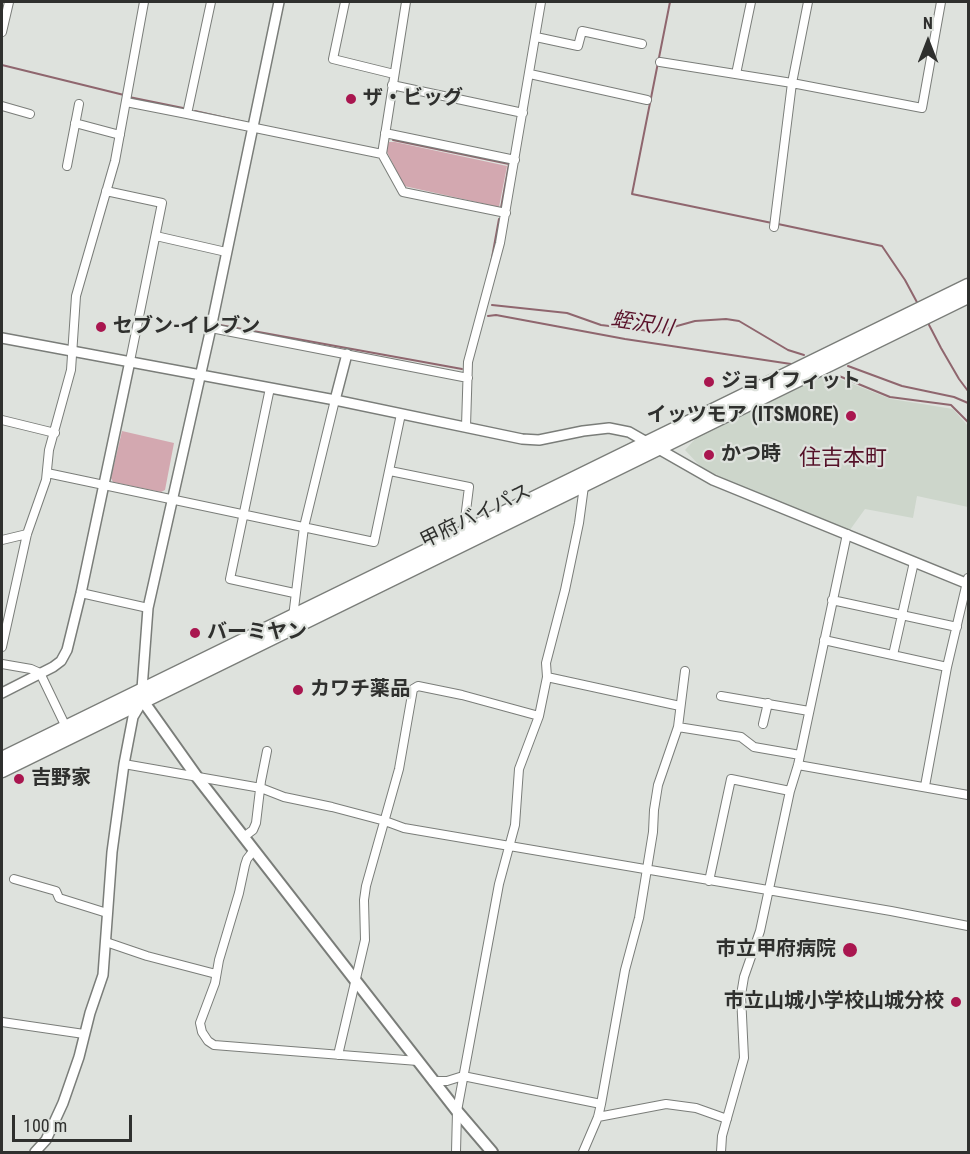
<!DOCTYPE html>
<html>
<head>
<meta charset="utf-8">
<style>
	body { margin:0 }
	#map { position:relative; width:970px; height:1154px; overflow:hidden; background:#dee2dd; font-family:"Roboto Condensed",sans-serif }
	canvas { display:block }
	.frame { position:absolute; inset:0; border:3px solid #2f302e; pointer-events:none }
	.north { position:absolute; left:898px; top:12px; width:60px; height:60px; -webkit-text-stroke:4px #dee2dd; paint-order:stroke; rotate:0deg; font-size:16px; font-weight:700; line-height:24px; text-align:center; color:#2f302e }
	.north::after { content:''; display:block; margin:auto; width:21px; height:27px; background:#2f302e; clip-path:polygon(50% 0,100% 100%,50% 72%,0 100%) }
	.scale { position:absolute; left:12px; top:1115px; width:120px; height:27px; box-sizing:border-box; border:3px solid #2f302e; border-top:0; padding-left:8px; font-size:18px; line-height:21px; white-space:nowrap; color:#2f302e; -webkit-text-stroke:4px #dee2dd; paint-order:stroke }
</style>
</head>
<body>
<div id="map">
<canvas width="970" height="1154"></canvas>
<div class="frame"></div>
<div class="north">N</div>
<div class="scale">100 m</div>
</div>
<script>
const context = document.querySelector('canvas').getContext('2d');
context.lineJoin = 'round';
function fillPath(path, color) { context.fillStyle = color; context.fill(path, 'evenodd'); }
const poly = rows => new Path2D(rows.map(r => 'M' + r).join(''));
function trace(path, color, width, dash) { context.strokeStyle = color; context.lineWidth = width; context.lineCap = dash ? 'butt' : 'round'; context.setLineDash(dash || []); context.stroke(path); }
function drawText(font, color, halo, rows, align = 'center') {
  context.font = font + ' "Roboto Condensed","Noto Sans JP",sans-serif'; context.lineWidth = 4.5; context.setLineDash([]); context.textBaseline = 'middle'; context.strokeStyle = halo; context.fillStyle = color; for (const [text, x, y, turn = 0] of rows) {
    context.save(); context.translate(x, y); context.rotate((+turn || 0) * Math.PI / 180); context.textAlign = isNaN(turn) ? turn : align; if (halo) context.strokeText(text, 0, 0); context.fillText(text, 0, 0); context.restore();
  }
}
fillPath(poly([
	[827,374,891,399,953,409,968,426,968,507,917,496,913,518,865,509,847,534,713,480,685,450,697,437]
]), '#cdd6cb');
fillPath(poly([
	[389,142,395,142,507,166,499,207,404,186,386,150],
	[122,431,174,443,165,490,161,492,113,482,111,478]
]), '#d3a8b0');
trace(poly([
	[670,2,632,194,772,223],
	[2,65,124,95],
	[129,97,183,108],
	[195,111,244,122],
	[393,140,509,164,501,208],
	[778,224,882,246,905,280,919,306],
	[491,263,499,219],
	[492,305,567,313,601,325,650,331,659,331,695,321,726,319,739,321,788,350,804,355],
	[488,316,496,315,625,339,791,364],
	[927,321,941,348,959,379,968,391],
	[220,325,462,369],
	[848,366,902,386,954,397,968,403],
	[839,376,890,397,951,405,968,422]
]), '#8f666e', 2);
const minor = poly([
	[211,2,187,114,382,154],
	[345,2,333,59,394,74],
	[406,2,382,154,403,192,506,213],
	[2,32,9,2],
	[536,37,578,46,582,31,642,44],
	[660,62,792,83,922,108,941,2],
	[530,74,647,100],
	[736,74,751,2],
	[392,85,523,113],
	[126,102,187,114],
	[2,106,30,114],
	[75,123,120,135],
	[385,133,515,160],
	[67,166,79,104],
	[106,191,162,203,130,361],
	[774,227,792,83,808,2],
	[156,236,226,252],
	[211,328,468,378],
	[270,388,230,579,294,593],
	[2,420,55,433],
	[466,426,468,362,500,243,541,2],
	[390,471,469,487,464,527,466,531],
	[47,473,374,542,401,414],
	[2,540,27,534],
	[81,593,148,608],
	[832,600,957,627],
	[293,617,304,527,335,400],
	[824,640,947,667],
	[2,647,27,534,46,480,49,450,71,370,76,296,115,161,144,2],
	[893,655,914,562],
	[2,664,31,669,40,673,66,727],
	[547,677,680,706],
	[721,696,809,711],
	[763,724,768,703],
	[678,727,741,737,754,747,800,755],
	[124,764,261,788,284,797,332,807,385,821,404,828,891,911,968,926],
	[798,765,968,795],
	[925,786,947,667,968,578],
	[245,836,253,830,256,823,261,781,267,751],
	[254,850,247,859,245,865,239,893,219,960,215,983,200,1023,202,1032,208,1041,214,1045,418,1061],
	[14,879,56,891,59,898,107,913],
	[709,881,731,779,790,791],
	[106,942,147,956,216,974],
	[2,1022,84,1034],
	[338,1055,365,940,364,900,366,886,399,769,413,689,418,686,462,695,539,716],
	[433,1081,447,1081,463,1076,601,1104],
	[598,1117,666,1104,696,1108,727,1119],
	[456,1152,457,1111,499,884,515,825,519,769,539,716,547,677,546,663,565,590,579,523,584,486],
	[583,1152,598,1117,601,1104,625,970,639,918,653,832,654,810,658,785,678,727,685,671],
	[721,1152,722,1136,744,1058,741,995,744,977,760,931,790,791,798,765,847,534]
]);
const tertiary = poly([
	[2,338,335,400,522,439,539,440,583,431,609,428,629,432,713,480,968,584],
	[335,400,347,354],
	[142,689,148,608,211,328,279,2],
	[2,693,53,667,61,661,67,650,81,593,130,361],
	[35,1152,46,1140,63,1103,79,1057,90,1013,103,975,112,852,124,764,133,717,142,702]
]);
const secondary = poly([
	[143,695,143,701,197,777,457,1111,492,1152]
]);
const trunk = poly([
	[2,758,968,285],
	[2,771,968,297]
]);
trace(minor, '#7a7d79', 10);
trace(tertiary, '#7a7d79', 12);
trace(secondary, '#7a7d79', 14);
trace(trunk, '#7a7d79', 15);
trace(minor, '#fff', 8);
trace(tertiary, '#fff', 9);
trace(secondary, '#fff', 10);
trace(trunk, '#fff', 12);
for (const [x, y, r, color] of [
	[351,99,6,"#a9164f"],
	[101,327,6,"#a9164f"],
	[709,382,6,"#a9164f"],
	[851,416,6,"#a9164f"],
	[709,455,6,"#a9164f"],
	[195,633,6,"#a9164f"],
	[298,690,6,"#a9164f"],
	[19,779,6,"#a9164f"],
	[850,950,8,"#a9164f"],
	[956,1002,6,"#a9164f"]
]) { const dot = new Path2D(); dot.arc(x, y, r, 0, 2 * Math.PI); context.fillStyle = color; context.fill(dot); trace(dot, '#dee2dd', 2); }
drawText('bold 20px', '#2f302e', '#dee2dd', [
	["ザ・ビッグ",363,99],
	["セブン-イレブン",113,327],
	["ジョイフィット",721,382],
	["イッツモア (ITSMORE)",839,416,"right"],
	["かつ時",721,455],
	["バーミヤン",207,633],
	["カワチ薬品",310,690],
	["吉野家",31,779],
	["市立甲府病院",836,950,"right"],
	["市立山城小学校山城分校",944,1002,"right"]
], 'left');
drawText('20px', '#2f302e', '#dee2dd', [
	["甲府バイパス",476,517,-26]
]);
drawText('italic 21px', '#5a122a', '#dee2dd', [
	["蛭沢川",642,325,9]
]);
drawText('22px', '#551128', '#dee2dd', [
	["住吉本町",843,459]
]);
</script>
</body>
</html>
